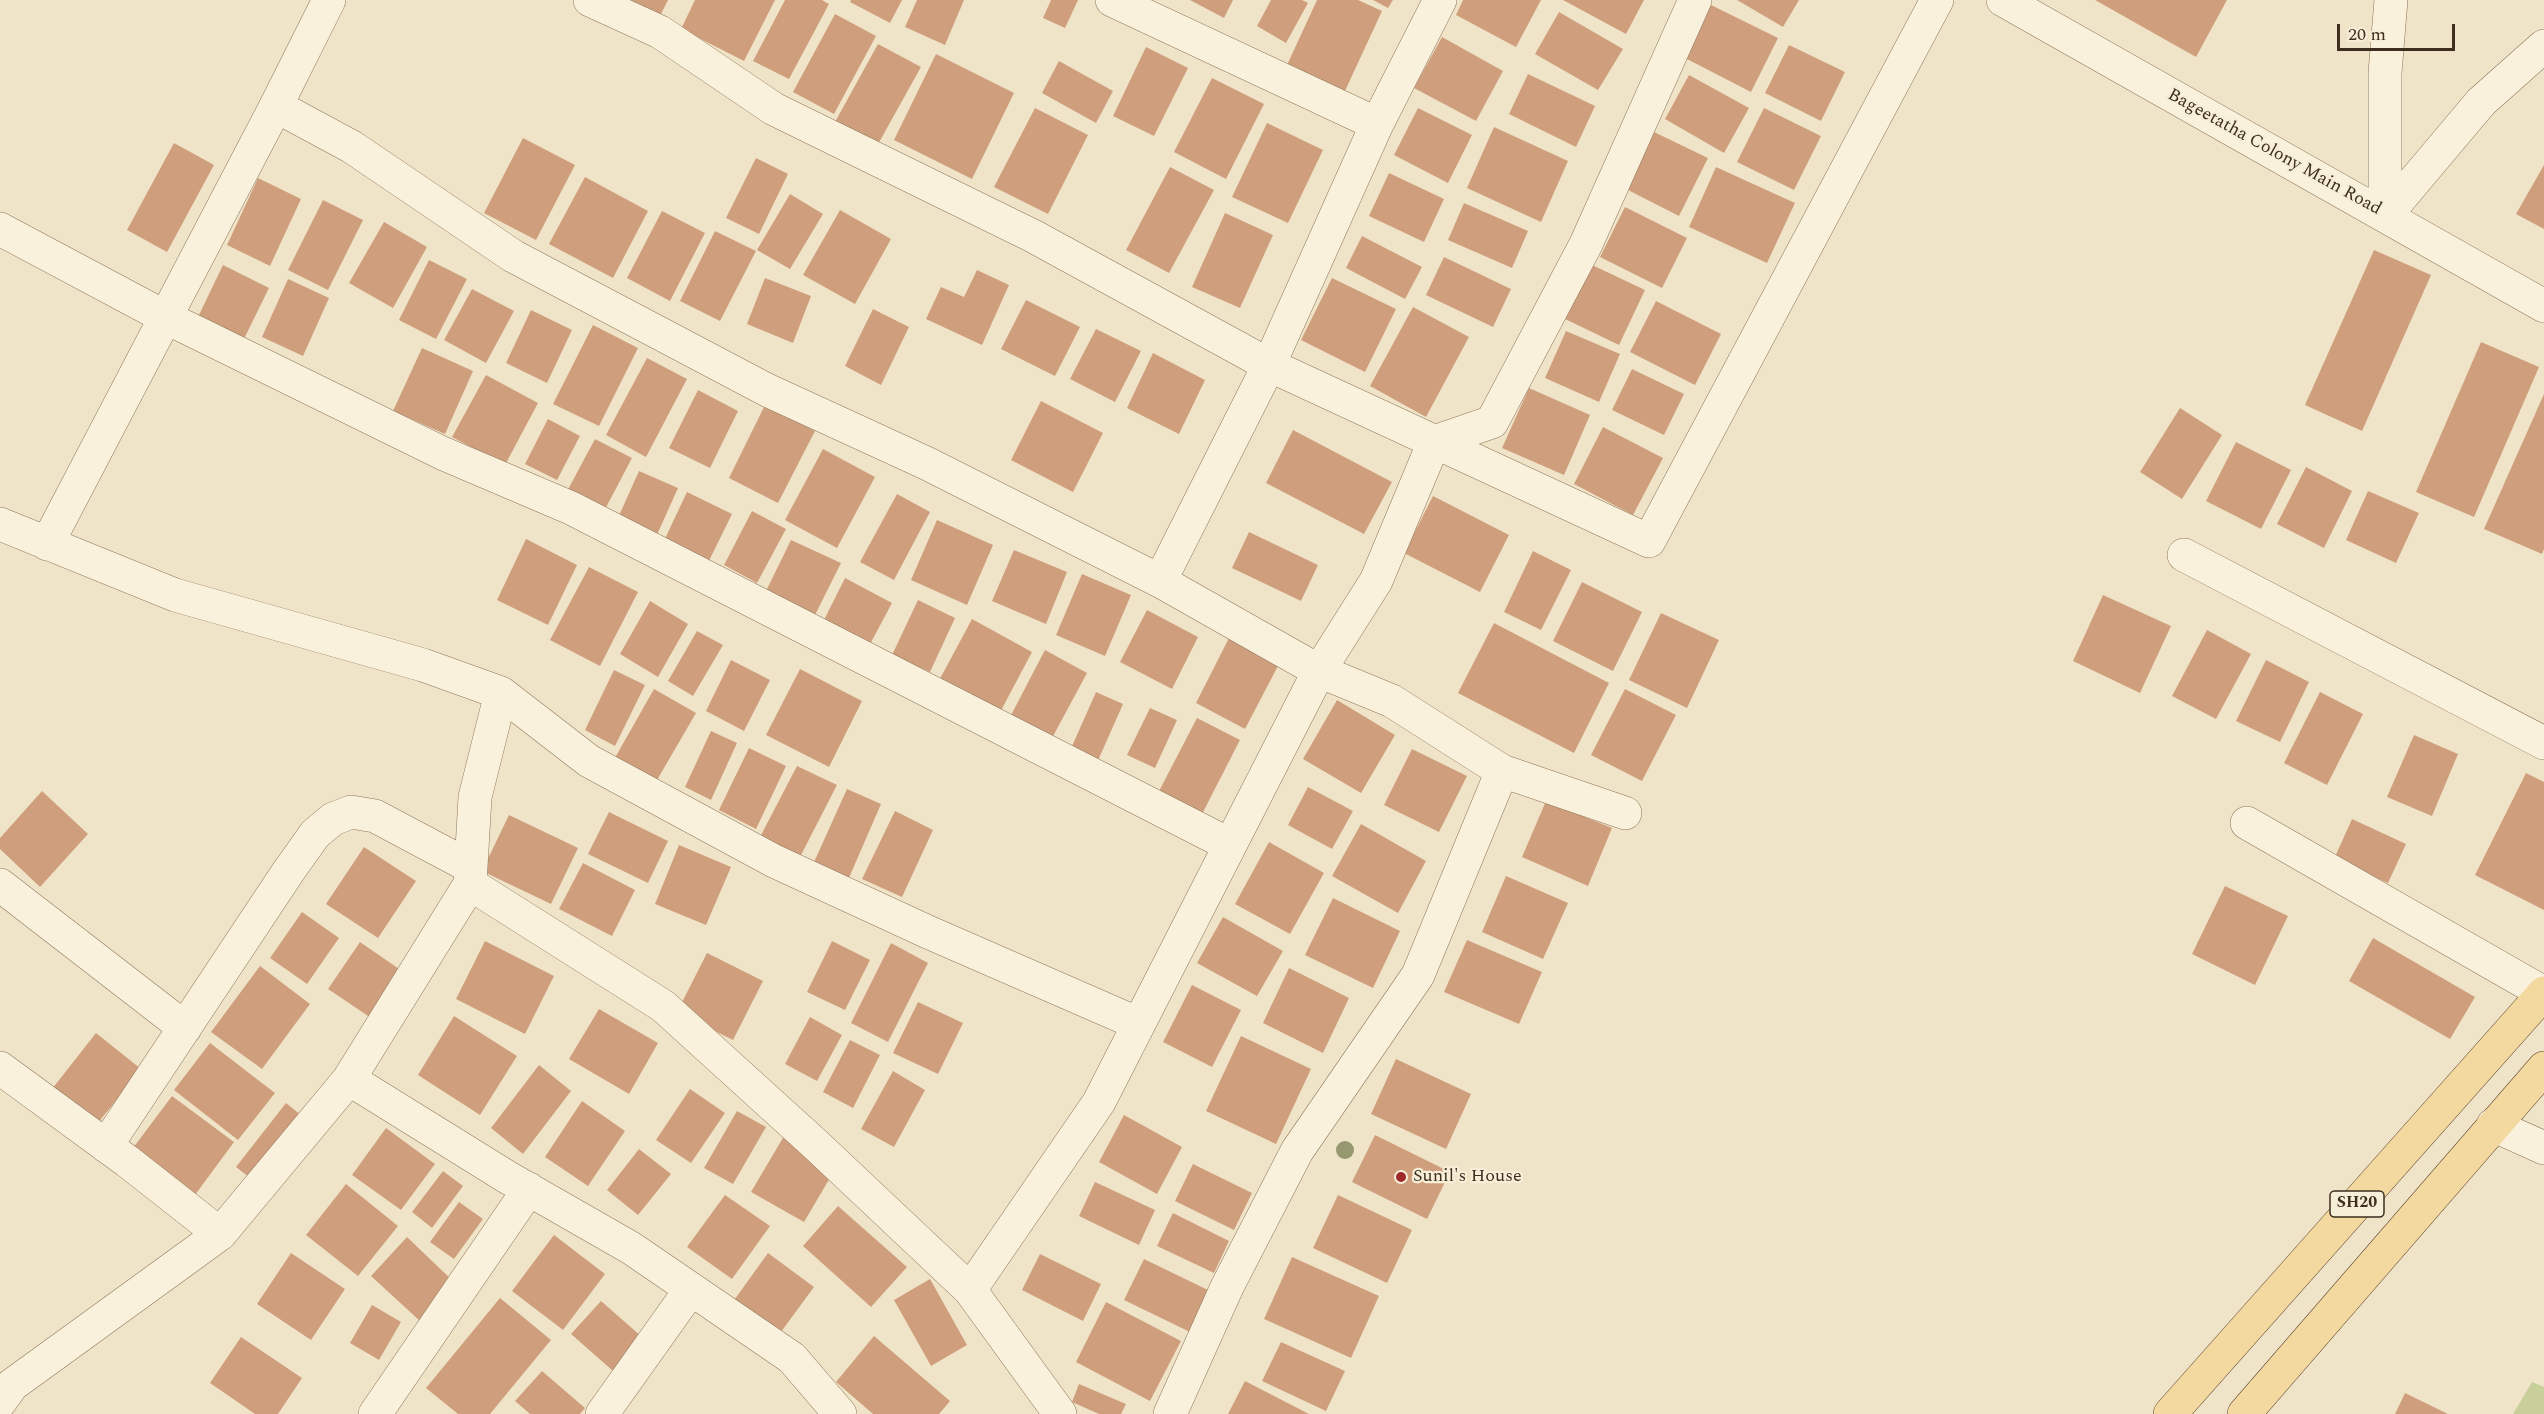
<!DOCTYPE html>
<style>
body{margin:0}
#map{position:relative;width:2544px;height:1414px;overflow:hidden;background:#f0e4c8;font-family:Spectral,serif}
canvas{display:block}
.scale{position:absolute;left:2337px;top:24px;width:118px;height:27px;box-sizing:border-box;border:3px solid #3d2e20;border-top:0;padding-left:8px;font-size:18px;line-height:21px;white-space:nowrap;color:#3d2e20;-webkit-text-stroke:4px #f7eed8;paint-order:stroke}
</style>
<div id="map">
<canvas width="2544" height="1414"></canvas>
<div class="scale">20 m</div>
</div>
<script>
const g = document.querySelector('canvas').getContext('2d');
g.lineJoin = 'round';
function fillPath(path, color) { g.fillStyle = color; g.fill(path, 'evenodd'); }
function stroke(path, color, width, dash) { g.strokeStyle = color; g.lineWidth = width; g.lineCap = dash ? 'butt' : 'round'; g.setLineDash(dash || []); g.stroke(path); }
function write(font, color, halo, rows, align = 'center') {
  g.font = font + ' Spectral,serif'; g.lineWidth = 4.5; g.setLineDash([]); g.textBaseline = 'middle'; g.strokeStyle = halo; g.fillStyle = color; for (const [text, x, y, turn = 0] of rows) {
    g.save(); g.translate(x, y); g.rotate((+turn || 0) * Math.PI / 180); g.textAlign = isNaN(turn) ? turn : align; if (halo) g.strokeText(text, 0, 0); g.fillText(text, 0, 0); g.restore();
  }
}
const green = new Path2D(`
 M2532,1382L2544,1387V1414H2513Z`);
const building = new Path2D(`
 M603,0H668L652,32Z
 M695,0H775L744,61L681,29Z
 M785,0H822L829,4L789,79L753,61Z
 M851,0H902L890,23L850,2Z
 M917,0H964L945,45L905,27Z
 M1051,0H1078L1065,28L1043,18Z
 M1190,0H1233L1224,18Z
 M1271,0H1302L1308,3L1286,43L1257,26Z
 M1317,0H1358L1382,11L1345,91L1287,65Z
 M1373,0H1393L1388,8Z
 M1463,0H1541L1516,47L1456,15Z
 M1563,0H1644L1626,34Z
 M1737,0H1799L1783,27Z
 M2095,0H2227L2196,57Z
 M1711,5L1778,38L1751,92L1685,58Z
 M1559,12L1623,49L1598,90L1535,54Z
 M835,14L876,36L834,114L793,92Z
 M1442,37L1503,71L1476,121L1414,88Z
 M878,44L921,67L877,146L835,122Z
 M1789,45L1845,72L1821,121L1765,93Z
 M1146,47L1188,68L1154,136L1113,116Z
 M936,54L1014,93L972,179L894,140Z
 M1059,61L1113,91L1096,123L1042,93Z
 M1528,74L1595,106L1576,147L1509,114Z
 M1689,75L1749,108L1724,153L1665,119Z
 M1212,78L1264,104L1226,179L1174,152Z
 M1035,108L1088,135L1048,214L994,187Z
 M1418,108L1472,135L1448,183L1394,155Z
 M1764,108L1821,136L1794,190L1737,162Z
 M1267,123L1323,150L1288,223L1232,197Z
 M1494,127L1568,161L1541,222L1467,188Z
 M1654,132L1708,158L1679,216L1626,189Z
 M523,138L575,165L536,240L484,213Z
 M174,143L214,165L167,252L127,230Z
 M756,158L788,174L759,234L726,218Z
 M2544,165V229L2516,214Z
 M1170,167L1214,190L1169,273L1126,250Z
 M1716,167L1795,203L1767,263L1689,227Z
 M1389,173L1444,199L1424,242L1369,216Z
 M585,177L648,211L613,278L549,244Z
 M258,178L301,199L270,266L227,245Z
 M790,194L823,214L790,269L757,250Z
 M323,200L363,220L328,290L288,270Z
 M1464,203L1528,231L1512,268L1448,240Z
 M1625,207L1687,238L1662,288L1600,257Z
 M840,210L891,239L855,304L803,275Z
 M662,211L705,233L670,301L627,278Z
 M1225,213L1273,235L1240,308L1192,287Z
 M384,222L427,247L393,308L349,283Z
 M715,231L756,251L720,321L680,301Z
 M1362,236L1422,267L1405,299L1346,268Z
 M2374,250L2431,275L2362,431L2305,405Z
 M1444,257L1511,289L1493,327L1426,295Z
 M429,260L467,279L436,339L399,320Z
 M1590,264L1645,290L1619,345L1565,319Z
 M223,265L269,288L243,341L197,319Z
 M977,270L1009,285L982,345L926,319L941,287L964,297Z
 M765,278L811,296L793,343L747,324Z
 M1332,278L1396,309L1365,372L1301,340Z
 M288,279L329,298L303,356L262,337Z
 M472,289L514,311L486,363L444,340Z
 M1026,300L1080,327L1055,376L1001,349Z
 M1656,301L1721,334L1695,385L1630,352Z
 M1413,307L1469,337L1426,417L1370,386Z
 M873,309L909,327L881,385L845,366Z
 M531,310L572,330L547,383L506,363Z
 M593,325L638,348L599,426L553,404Z
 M1096,329L1141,351L1115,402L1070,379Z
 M1566,331L1620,354L1599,402L1545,378Z
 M2481,342L2539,367L2474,517L2416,492Z
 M422,348L473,371L445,434L393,411Z
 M1153,353L1205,380L1179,434L1127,408Z
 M647,358L687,379L646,457L606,435Z
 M1632,369L1684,394L1664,435L1612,410Z
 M486,375L538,403L505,465L452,437Z
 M1529,388L1590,415L1564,475L1502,448Z
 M698,390L738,411L710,468L669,448Z
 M2544,394V549L2542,554L2484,529Z
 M1041,401L1103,433L1073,492L1011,460Z
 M765,405L815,431L778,503L729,478Z
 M2180,408L2222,435L2182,499L2140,472Z
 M548,419L580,436L557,480L525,464Z
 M1603,427L1663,458L1633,515L1574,484Z
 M1293,430L1392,482L1364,534L1266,483Z
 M595,439L632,458L602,515L565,495Z
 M2236,442L2291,470L2261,529L2206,501Z
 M823,449L875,477L837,548L785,520Z
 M2306,467L2352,491L2324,548L2277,524Z
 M639,471L678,488L656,537L617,520Z
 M2368,491L2419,513L2396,563L2346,540Z
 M687,492L732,514L706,567L662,545Z
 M897,494L930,512L894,580L860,562Z
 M1433,496L1509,535L1480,592L1404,553Z
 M752,511L786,529L757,583L724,565Z
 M937,520L993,545L967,605L911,580Z
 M1249,532L1318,565L1301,601L1232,568Z
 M526,539L577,565L548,625L497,600Z
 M791,540L841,563L815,615L766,591Z
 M1014,550L1067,572L1046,624L992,601Z
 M1533,551L1571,570L1541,630L1504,612Z
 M589,567L638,592L600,666L550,640Z
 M1082,574L1131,595L1105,656L1056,635Z
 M845,578L892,603L868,648L822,624Z
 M1582,582L1642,612L1613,671L1553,641Z
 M2103,595L2171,626L2140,693L2073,661Z
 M918,600L955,618L930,672L892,655Z
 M650,601L688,624L658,677L620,654Z
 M1147,610L1198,637L1172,689L1120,662Z
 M1661,613L1719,640L1687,708L1629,680Z
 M972,619L1032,652L996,720L935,688Z
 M1494,623L1609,683L1574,753L1458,693Z
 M2207,630L2251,654L2216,719L2172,696Z
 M697,631L723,645L693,696L668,681Z
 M1229,638L1279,664L1245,729L1196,703Z
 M1045,650L1087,673L1051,740L1010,717Z
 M731,660L770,680L744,731L706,711Z
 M2266,660L2309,682L2280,742L2236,721Z
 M800,669L862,701L829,767L766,735Z
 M614,670L645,685L615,746L585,730Z
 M654,689L696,713L653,787L612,763Z
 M1625,689L1676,715L1642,781L1591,755Z
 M1096,692L1123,704L1096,765L1069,753Z
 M2320,692L2363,714L2327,785L2284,763Z
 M1337,700L1395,735L1361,793L1303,759Z
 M1150,708L1177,720L1155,768L1127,755Z
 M1197,718L1240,740L1200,818L1157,795Z
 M711,731L737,743L711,800L685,787Z
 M2414,735L2458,754L2432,816L2387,797Z
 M749,748L786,766L756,829L719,810Z
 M1412,749L1467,776L1439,832L1384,805Z
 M797,766L837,785L800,857L760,837Z
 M2526,773L2544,782V910L2475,875Z
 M1308,787L1353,811L1332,849L1288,825Z
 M847,789L881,804L845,887L810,871Z
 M42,791L88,834L40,887L0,849V838Z
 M1546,801L1612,828L1588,886L1522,857Z
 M895,811L933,830L902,897L862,879Z
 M609,812L668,841L648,883L588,854Z
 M509,815L578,848L551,904L482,871Z
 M2352,819L2406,844L2388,883L2334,859Z
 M1361,824L1426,861L1398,913L1332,876Z
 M1269,842L1324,873L1290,934L1235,904Z
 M679,845L731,867L706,925L655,904Z
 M364,847L416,881L378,938L326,904Z
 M583,863L635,890L612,936L559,909Z
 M1506,876L1568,903L1543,959L1482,932Z
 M2225,886L2288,916L2255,985L2192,954Z
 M1333,898L1400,931L1373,988L1305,955Z
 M302,912L339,938L307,984L270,958Z
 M1223,917L1283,951L1257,996L1197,963Z
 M2373,938L2475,997L2450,1039L2349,981Z
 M1467,940L1542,972L1519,1024L1444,992Z
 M485,941L554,976L525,1034L456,999Z
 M832,941L870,960L845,1010L807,992Z
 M360,942L418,982L386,1028L328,989Z
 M891,943L928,963L888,1042L851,1023Z
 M707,953L763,981L733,1040L677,1012Z
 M260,966L310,1004L262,1069L211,1032Z
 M1289,968L1349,998L1323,1053L1263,1023Z
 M1192,985L1241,1010L1212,1067L1163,1042Z
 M918,1002L963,1023L938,1074L893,1053Z
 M599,1009L658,1043L629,1094L569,1059Z
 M454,1016L517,1056L480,1115L418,1075Z
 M810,1017L842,1035L817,1081L785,1064Z
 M96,1033L141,1069L86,1138L41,1103Z
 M1241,1036L1311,1069L1276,1144L1206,1111Z
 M850,1040L880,1055L853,1108L823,1092Z
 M210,1043L275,1093L238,1140L174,1090Z
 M1396,1059L1471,1094L1446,1149L1371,1114Z
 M539,1065L571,1091L523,1154L491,1128Z
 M893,1071L925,1090L894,1147L861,1129Z
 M690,1089L725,1113L691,1163L656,1140Z
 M172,1096L234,1142L192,1199L130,1152Z
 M582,1101L625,1131L588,1186L545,1157Z
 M286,1103L322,1132L273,1196L236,1167Z
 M737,1111L766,1127L733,1184L704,1168Z
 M1124,1115L1182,1147L1157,1194L1099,1162Z
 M386,1128L435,1164L401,1210L352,1175Z
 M1375,1135L1450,1172L1427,1219L1352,1182Z
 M784,1136L837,1166L804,1222L751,1192Z
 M639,1149L671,1174L638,1215L607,1190Z
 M1193,1164L1252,1193L1234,1230L1175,1201Z
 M443,1171L463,1186L432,1228L412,1212Z
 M1095,1182L1155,1210L1139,1245L1079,1216Z
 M346,1184L398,1226L358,1276L306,1235Z
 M725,1195L770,1226L732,1279L687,1247Z
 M1338,1195L1412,1230L1387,1283L1313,1248Z
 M459,1202L483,1219L454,1259L430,1242Z
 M838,1206L907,1267L871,1307L803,1246Z
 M1173,1213L1229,1241L1214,1273L1157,1246Z
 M554,1235L605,1274L563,1330L512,1291Z
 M407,1237L455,1283L420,1321L371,1276Z
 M291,1253L345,1289L311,1340L257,1304Z
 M768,1253L814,1287L778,1336L732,1303Z
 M1040,1254L1101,1284L1083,1321L1022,1290Z
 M1292,1257L1379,1296L1351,1358L1264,1319Z
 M1144,1259L1210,1291L1190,1332L1124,1300Z
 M930,1279L967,1345L931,1366L894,1300Z
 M500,1298L551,1340L490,1414H458L426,1388Z
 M601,1301L650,1344L621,1378L571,1334Z
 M1106,1302L1181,1341L1150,1401L1076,1362Z
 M372,1305L401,1322L379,1360L350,1343Z
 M874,1336L950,1401L939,1414H873L836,1382Z
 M241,1337L302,1378L278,1414H255L210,1383Z
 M1281,1342L1345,1371L1326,1411L1262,1381Z
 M542,1371L585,1408L580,1414H530L515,1401Z
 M1245,1381L1309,1414H1228Z
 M1079,1384L1126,1404L1121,1414H1099L1072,1402Z
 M2405,1393L2448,1414H2395Z`);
const minor = new Path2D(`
 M590,0L660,32L774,109L1033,236L1269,365L1160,581
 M1112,0L1377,124L1269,365L1649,541L1937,0
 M2003,0L2544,306
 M276,106L352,147L513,256L767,390L926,463L1160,581L1319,671L1099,1102L970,1290
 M1377,124L1440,0
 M2385,216L2481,102L2544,46
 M2385,216V73L2391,0
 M0,229L165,317L442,453L571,508L1230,845
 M0,524L175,595L423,665L501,693
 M47,544L276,106L329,0
 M2184,555L2544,743
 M1502,771L1392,701L1319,671L1376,581L1434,442L1492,422L1586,244L1695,0
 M2247,823L2544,993
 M470,884L349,1079L507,1177L631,1248L792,1358L840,1414
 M0,885L185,1028
 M0,1068L127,1161L220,1234
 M2493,1125L2544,1148
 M106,1146L288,872L315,834L333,819L351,812L375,816L471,867
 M0,1402L12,1385L220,1234L349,1079
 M375,1414L529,1189
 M602,1414L691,1289
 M1060,1414L970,1290L814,1143L663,1006L470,884L475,797L501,693L589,761L774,861L928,932L1139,1024
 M1170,1414L1227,1287L1297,1151L1418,975L1502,771L1625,813`);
const major = new Path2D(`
 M2170,1414L2544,993
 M2244,1414L2544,1068`);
const trees = [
 [1345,1150]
];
const markers = [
 [1401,1177,6,"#9e2a2b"]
];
const shields = [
 [2357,1204,54]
];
const shieldNames = [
 ["SH20",2357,1204]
];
const streetNames = [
 ["Bageetatha Colony Main Road",2274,153,29]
];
const poiNames = [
 ["Sunil's House",1413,1177]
];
fillPath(green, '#c9cf9b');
fillPath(building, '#cf9f7d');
stroke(minor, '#8d765c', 34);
stroke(major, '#5b4430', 34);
stroke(minor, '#faf1dc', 33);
stroke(major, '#f3d9a0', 33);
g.fillStyle = '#96986f';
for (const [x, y] of trees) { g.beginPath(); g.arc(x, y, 9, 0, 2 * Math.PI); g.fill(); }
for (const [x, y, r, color] of markers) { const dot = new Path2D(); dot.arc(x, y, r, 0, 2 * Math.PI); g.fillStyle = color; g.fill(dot); stroke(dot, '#f7eed8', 2); }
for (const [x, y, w] of shields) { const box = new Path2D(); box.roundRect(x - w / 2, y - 13, w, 26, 4.5); g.fillStyle = '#f7eed8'; g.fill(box); stroke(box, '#3d2e20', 1.5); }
write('bold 16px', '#3d2e20', null, shieldNames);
write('18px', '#3d2e20', '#f7eed8', streetNames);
write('18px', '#3d2e20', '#f7eed8', poiNames, 'left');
</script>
